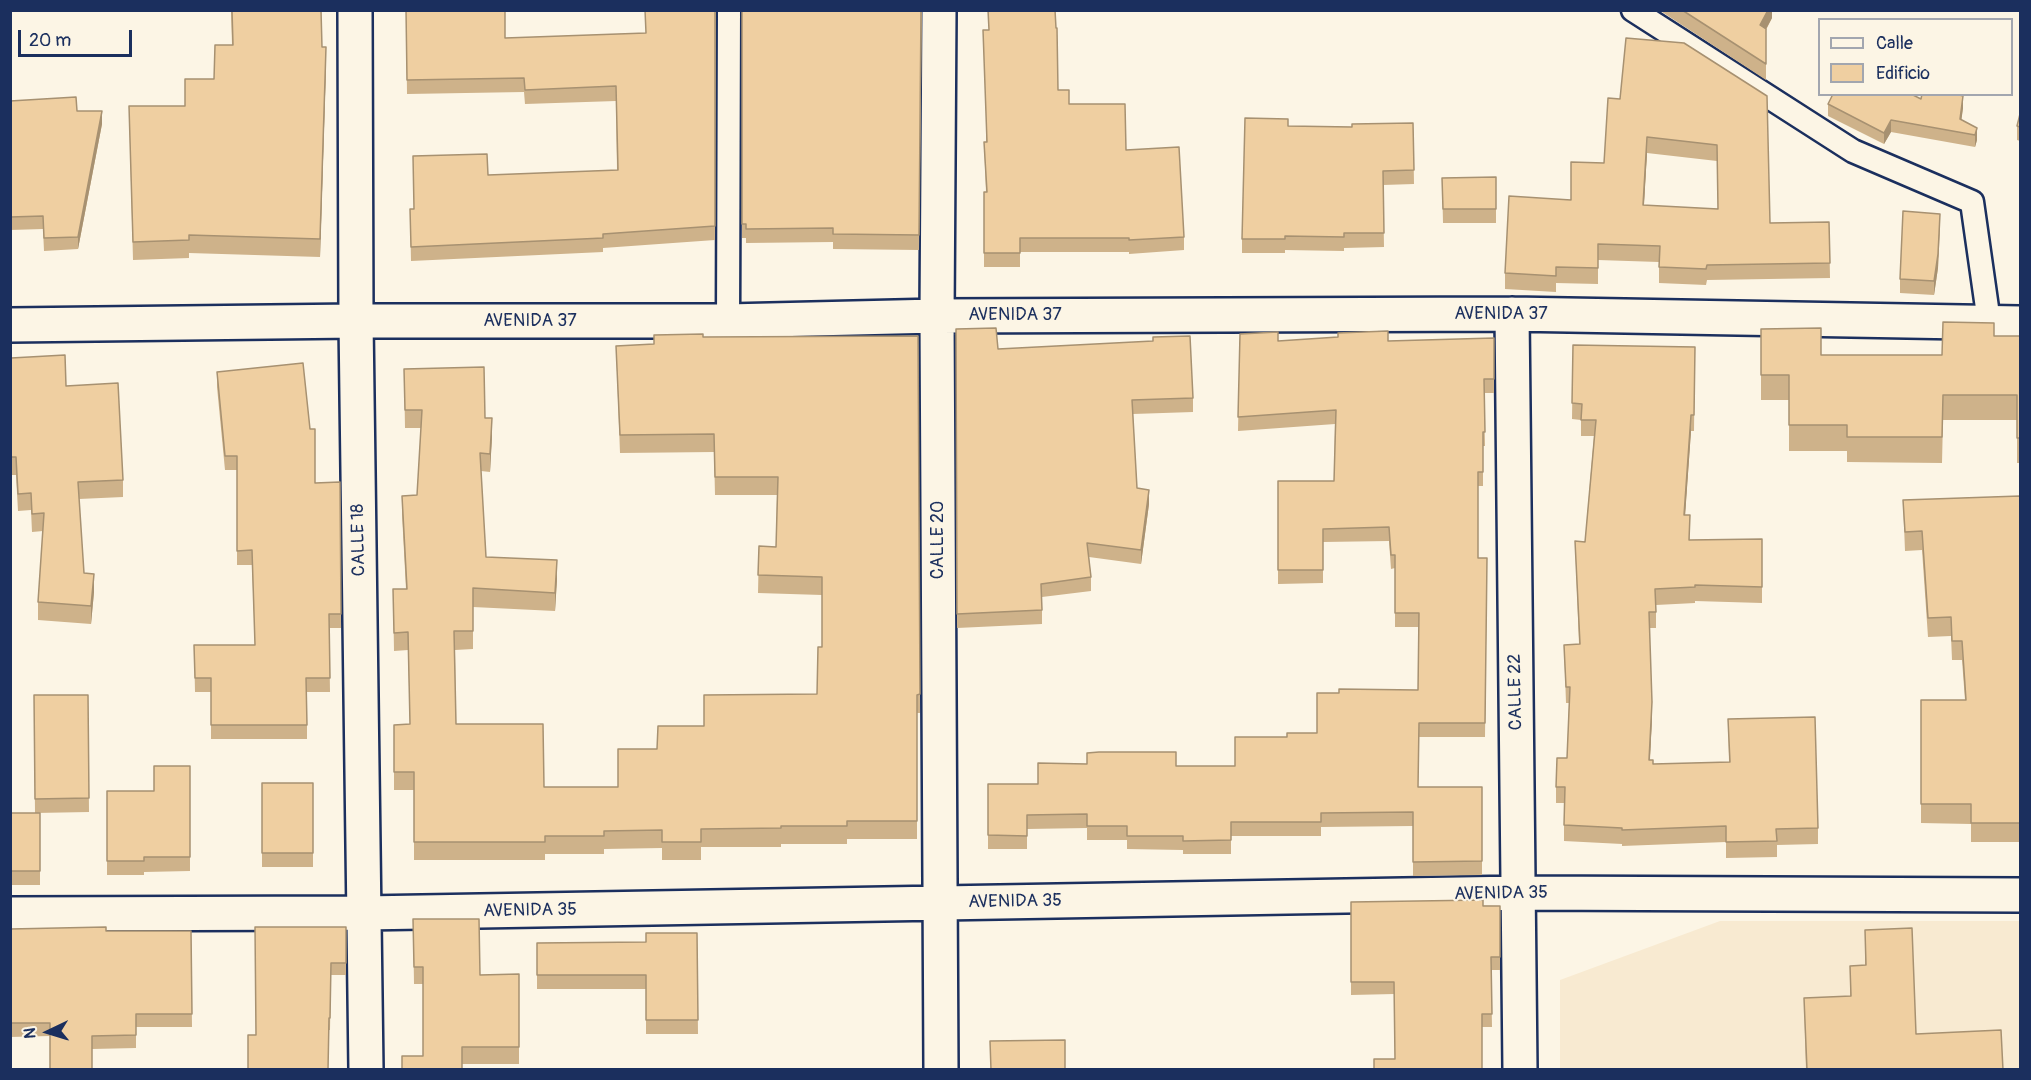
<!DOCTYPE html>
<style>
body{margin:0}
#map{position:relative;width:2031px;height:1080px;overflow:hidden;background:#fcf5e5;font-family:Pangolin,sans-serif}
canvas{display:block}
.frame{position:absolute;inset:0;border:12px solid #1b2f5e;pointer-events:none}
.legend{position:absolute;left:1818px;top:18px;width:195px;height:78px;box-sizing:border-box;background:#fcf5e5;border:2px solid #a2a6af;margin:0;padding:8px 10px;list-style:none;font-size:18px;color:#1b2f5e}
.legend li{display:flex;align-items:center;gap:12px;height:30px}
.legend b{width:30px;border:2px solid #a2a6af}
.north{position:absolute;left:18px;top:1002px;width:60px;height:60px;-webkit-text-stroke:4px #fcf5e5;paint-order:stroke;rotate:266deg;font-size:16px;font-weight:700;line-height:24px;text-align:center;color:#1b2f5e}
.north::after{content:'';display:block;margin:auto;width:21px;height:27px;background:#1b2f5e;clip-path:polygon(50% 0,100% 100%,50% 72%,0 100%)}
.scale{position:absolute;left:18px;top:30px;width:114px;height:27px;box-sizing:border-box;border:3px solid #1b2f5e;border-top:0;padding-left:8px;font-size:18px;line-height:21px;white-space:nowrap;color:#1b2f5e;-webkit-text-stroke:4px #fcf5e5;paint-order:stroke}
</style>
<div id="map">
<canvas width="2031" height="1080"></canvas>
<div class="frame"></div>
<ul class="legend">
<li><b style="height:8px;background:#fcf5e5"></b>Calle</li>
<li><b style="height:16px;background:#efcfa1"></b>Edificio</li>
</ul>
<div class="north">N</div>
<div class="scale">20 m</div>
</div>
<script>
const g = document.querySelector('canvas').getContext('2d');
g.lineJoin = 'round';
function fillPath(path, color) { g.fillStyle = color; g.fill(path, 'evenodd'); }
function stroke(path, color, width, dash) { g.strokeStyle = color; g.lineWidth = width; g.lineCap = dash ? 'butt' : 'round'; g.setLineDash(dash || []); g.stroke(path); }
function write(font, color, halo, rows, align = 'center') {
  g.font = font + ' Pangolin,sans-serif'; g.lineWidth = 4.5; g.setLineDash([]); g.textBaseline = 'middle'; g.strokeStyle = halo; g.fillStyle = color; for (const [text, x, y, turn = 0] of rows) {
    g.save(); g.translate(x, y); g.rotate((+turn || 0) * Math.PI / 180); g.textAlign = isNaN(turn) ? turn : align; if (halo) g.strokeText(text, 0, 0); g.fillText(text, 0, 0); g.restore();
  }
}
const built = new Path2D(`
 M1720,921H2020V1069L1560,1070V980Z`);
const service = new Path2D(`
 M1633,10L1853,151L1972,202L1989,322
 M728,321L729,10`);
const minor = new Path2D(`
 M355,10L356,321L366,1070
 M939,10L937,316L941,1070
 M1512,314L1520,1070
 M10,325L356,321H728L937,316L1512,314L2020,323
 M10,914L364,913L1519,893L2020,895`);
const wall = new Path2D(`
 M231,10H321L322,47L326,65L320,257L189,253V258L133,260L129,106H185L214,79L232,45Z
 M406,10L505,38L645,33L716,10L715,240L603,248V252L411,261L410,209H413L488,175L617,170L616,101L525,104L524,92L407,94Z
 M742,10H922L919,250L833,249V242L746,243V238H742Z
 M988,10H1055L1058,90L1069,104L1126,150L1184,237V250L1129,254V252H1020V267H984V192H986L984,142H986L989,30Z
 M1659,10H1772V18L1766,30V80Z
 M1684,43L1770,223L1829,222L1830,278L1707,280L1706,285L1659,283V262L1598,260V284L1556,283V292L1505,289V273L1604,163L1620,99ZM1647,153L1717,161L1718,209L1644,205Z
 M1921,99L1963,108L1961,120L1977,128V140L1975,147L1891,132L1884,144L1828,116V104Z
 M10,101L77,111L102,124L78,249L44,251L43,229L10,230Z
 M2020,114V141L2017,140V126Z
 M1413,123L1414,184L1383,185L1384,247L1344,248V251L1285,250V253H1242V239L1288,126L1352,127Z
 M1496,177V223H1443L1442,178Z
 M1940,228L1938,268L1934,295L1900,293V279Z
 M956,329L998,349L1193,398V412L1133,414L1137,488L1149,504L1141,564L1089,557L1091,577V591L1042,597V624L957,628Z
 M1761,329L1821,355H1942L1994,336H2020V463H2017V420H1943L1942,463L1847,462V451H1789V400H1761Z
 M1240,334L1278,341H1388L1494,338V393H1484L1485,446H1483V486H1478V558H1487L1485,737H1419L1418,787H1482V875L1413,876V826L1321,827V836H1231V854H1183V850L1127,849V840H1087V828L1027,829V849H988V784H1038L1176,766H1235L1287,737L1317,733L1339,693L1418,690L1419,627H1395V568L1391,569L1389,541L1323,542V583L1278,584V481H1334L1335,424L1238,431Z
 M918,336L920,713H917V839H847V844H781V847H701V860H662V848L604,849V854H545V860H414V790H394V725L410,724L408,650L394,651L393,589H406L402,514V496L417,495L421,428H405L404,369L485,418L492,436L490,472L481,471L486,557L557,579L555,611L473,607V649L455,650L456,724L544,787H618L657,749L704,726L817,694L822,647V595L758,593L759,546L776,547L777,495H715L714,452L620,453L616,346L654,344L703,337Z
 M1573,345L1695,347L1694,431H1691L1685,515L1690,540L1762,539V603L1695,601V603L1656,605V628H1649L1652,718L1650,760L1653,764L1729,762L1728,719L1818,828V844L1777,845V857L1726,858V842L1622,846V844L1564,841V803H1556V787L1567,758L1569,703H1566L1564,645L1579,644L1575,541L1585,542L1594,436H1581V420L1572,419Z
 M11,358L66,386L123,480V497L79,499L84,573L94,592L91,624L38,620V602L43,531L32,532L31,510L18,511L16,475H10Z
 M217,372L315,483L341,614V628H329L330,692H307V739H211V692H195L194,645H255L252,565H237V470H225L217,387Z
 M2020,496V842H1971V824L1921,823V700H1965L1962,660H1952L1951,636L1928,637L1922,550L1905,551L1903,500Z
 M34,695H88L89,812L35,813Z
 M190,766V871L144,872V875H107V791H154Z
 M262,783H313V867H262Z
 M10,813H40V885H10Z
 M1351,902L1500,906V970H1491L1492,1027H1482L1395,1059L1394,994L1351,995Z
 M413,919L480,975L519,974V1064H462L423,1056V984H414Z
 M346,927V975H331L330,1030L256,1035Z
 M10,929L106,931H191L192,1027H136V1048L92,1049L50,1036L10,1037Z
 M1865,930L1916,1034L2003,1070H1806L1804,998L1850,996V966L1865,965Z
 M697,933L698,1034H646V989H537V943L646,942Z`);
const shadedWall = new Path2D(`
 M1768,10H1772V18L1760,40V25Z
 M326,47V65L320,257V239Z
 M1963,96V108L1960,131V119Z
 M102,111V124L78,249V237Z
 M1891,120V132L1884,144V133Z
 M1977,128V140L1975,147V135Z
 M1647,137V153L1643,220V205Z
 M1940,214L1938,268L1934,295V281Z
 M1691,415V431L1684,531V515Z
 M492,418V436L490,472V454Z
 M1149,490V504L1141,564V550Z
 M557,560V579L555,611V593Z
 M94,574V592L91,624V606Z
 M1652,702V718L1649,776V760Z`);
const building = new Path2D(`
 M232,10H321L322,47H326L320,239L189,235V240L133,242L129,106H185V79H214L215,45H233Z
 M406,10H505V38L646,33L645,10H715V226L603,234V238L411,247L410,209H414L413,156L487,154L488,175L618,170L616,86L525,90L524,78L407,80Z
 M742,10H921L919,235L833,234V228L746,229V224H742Z
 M988,10H1055L1056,28H1057L1058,90H1069V104H1125L1126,150L1179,147L1184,237L1129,240V238H1020V253H984V192H987L984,142H987L983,30H989Z
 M1682,10H1768L1760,25L1766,29V64Z
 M1626,38L1684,43L1767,96L1770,223L1829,222L1830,263L1707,265L1706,269L1659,267L1660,246L1598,244V268L1556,267V276L1505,273L1509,196L1571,200V162L1604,163L1608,98L1620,99ZM1647,137L1717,145L1718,209L1643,205Z
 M1833,94H1911L1921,99L1922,94H1956L1963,96L1960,119L1977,128L1975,135L1891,120L1884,133L1828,104Z
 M76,97L77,111H102L78,237L44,238L43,216L10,217V101Z
 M2020,114V127L2017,126Z
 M1245,118L1288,119V126L1352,127V124L1413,123L1414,170L1383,171L1384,233H1344V237L1285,236V239H1242Z
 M1496,177V209H1443L1442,178Z
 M1903,211L1940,214L1938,254L1934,281L1900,279Z
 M1943,322L1994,323V336H2020V438H2017V395H1943L1942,437H1847V425H1789V375H1761V329L1821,328V355H1942Z
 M996,328L998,349L1153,341V337L1190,336L1193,398L1132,400L1137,488L1149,490L1141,550L1087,543L1091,577L1041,584L1042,610L957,614L956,329Z
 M1388,331V341L1494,338V379H1484L1485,432H1483V472H1478V558H1487L1485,723H1419L1418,787H1482V861L1413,862V812L1321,813V822H1231V840L1183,841V836H1127V826H1087V814L1027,815V836L988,835V784H1038V763L1087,764V753L1099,752H1176V766H1235V737H1287V733H1317V693H1339V689L1418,690L1419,613H1395V555H1391L1389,527L1323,529V570H1278V481H1334L1336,410L1238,417L1240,334L1278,332V341L1338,337V333Z
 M703,334V337L918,336L920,694L917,695V821H847V826H781V828L701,829V842H662V830L604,831V836H545V842H414V772H394V725L410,724L408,632L394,633L393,589H407L402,496L417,495L422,410H405L404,369L484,367L485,418H492L490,454L480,453L486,557L557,560L555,593L473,588V631H454L456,724H543L544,787H618V749H657L658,726H704V695L817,694L818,647H822V577L758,575L759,546L776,547L778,477H715L714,434L620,435L616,346L654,344V335Z
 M1573,345L1695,347L1694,415H1691L1684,515H1690L1689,540L1762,539V587L1695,585V587L1655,589L1656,612H1649L1652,702L1649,760H1653V764L1730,762L1728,719L1815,717L1818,828L1776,829L1777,841L1726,842V826L1622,830V828L1564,825L1565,787H1556L1557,758H1567L1570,687H1566L1564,645L1580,644L1575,541L1585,542L1596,420H1581L1582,404L1572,403Z
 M65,355L66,386L118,383L123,480L78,482L84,573L94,574L91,606L38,602L44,513L32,514L31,493L18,494L16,457H10L11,358Z
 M303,363L310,429H315V483L340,482L341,614H329L330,678H306L307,725H211V678H195L194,645H255L252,550L237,551V456H225L217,372Z
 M2020,496V823H1971V804H1921V700H1966L1962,641H1952L1951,617L1928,618L1922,531L1905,532L1903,500Z
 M34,695H88L89,798L35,799Z
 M154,766H190V857H144V861H107V791H154Z
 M262,783H313V853H262Z
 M10,813H40V871H10Z
 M1483,900V906H1500V957H1491L1492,1014H1482V1070H1374V1059H1395L1394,982H1351V902Z
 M413,919H479L480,975L519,974V1047H462V1070H402V1056H423V967H414Z
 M106,927V931H191L192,1014H136V1035L92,1036V1070H50V1023H10V929Z
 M255,927H346V963H331L330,1018H329L328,1070H248V1035H256Z
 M1912,928L1916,1034L2001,1030L2003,1070H1807L1804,998L1851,996L1850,966L1866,965L1865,930Z
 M646,933H697L698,1020H646V975H537V943L646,942Z
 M1065,1040V1070H991L990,1041Z`);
const streetNames = [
 ["AVENIDA 37",1501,314],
 ["AVENIDA 37",1015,315],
 ["AVENIDA 37",530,321],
 ["CALLE 18",359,540,-91],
 ["CALLE 20",938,540,-90],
 ["CALLE 22",1516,692,-91],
 ["AVENIDA 35",1501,894,-1],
 ["AVENIDA 35",1015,902,-1],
 ["AVENIDA 35",530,911,-1]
];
fillPath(built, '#f8ead1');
stroke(service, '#1b2f5e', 27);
stroke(minor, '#1b2f5e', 38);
stroke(service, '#fcf5e5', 22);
stroke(minor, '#fcf5e5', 33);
fillPath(wall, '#ceb28a');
fillPath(shadedWall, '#a79171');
fillPath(building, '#efcfa1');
stroke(building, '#a79171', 1.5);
write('18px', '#1b2f5e', '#fcf5e5', streetNames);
</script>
